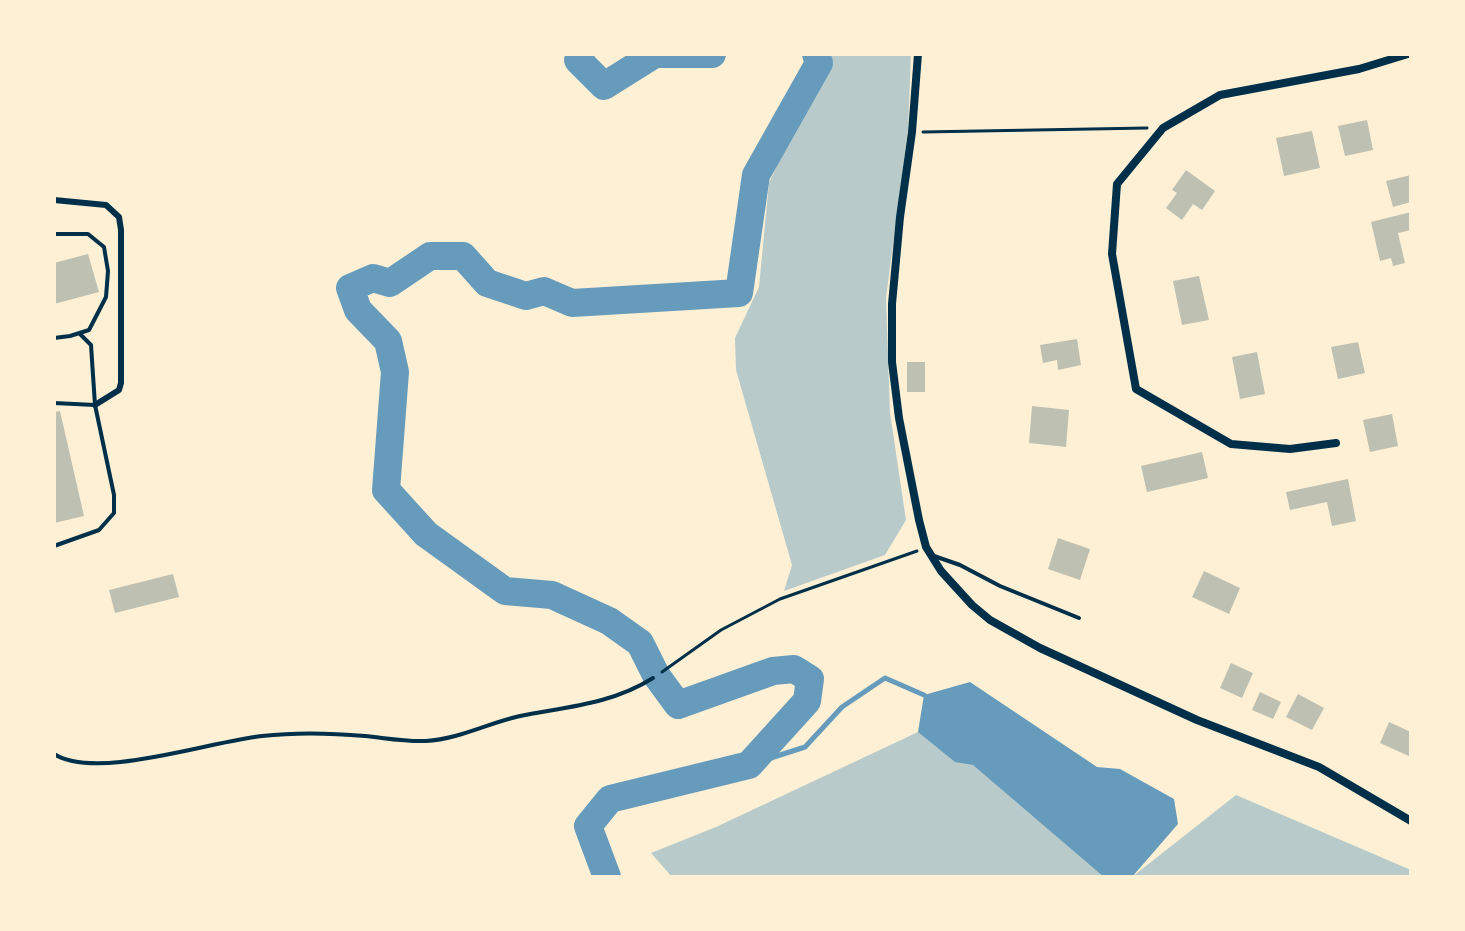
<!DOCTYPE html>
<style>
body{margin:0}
#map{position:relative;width:1465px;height:931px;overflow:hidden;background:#fdf0d5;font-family:Inter,sans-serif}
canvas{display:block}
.frame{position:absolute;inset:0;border:56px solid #fdf0d5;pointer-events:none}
</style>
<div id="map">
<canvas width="1465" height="931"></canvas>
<div class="frame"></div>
</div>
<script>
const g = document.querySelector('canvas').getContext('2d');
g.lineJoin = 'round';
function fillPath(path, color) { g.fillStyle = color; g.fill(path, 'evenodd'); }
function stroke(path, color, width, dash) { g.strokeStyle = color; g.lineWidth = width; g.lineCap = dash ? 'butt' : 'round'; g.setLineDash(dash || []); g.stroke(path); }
const green = new Path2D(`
 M820,54H911L908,129L886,298L890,413L906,520L885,555L784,591L792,565L736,370L735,338L759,287L769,183L823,63Z
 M918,732L973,765L1129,877H672L651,853L716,827Z
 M1236,795L1411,870V877H1132Z`);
const water = new Path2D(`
 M970,682L1097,767L1120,769L1174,799L1178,824L1132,877H1104L973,765L955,762L918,732L924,695Z`);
const stream = new Path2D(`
 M749,765L805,747L842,707L885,678L924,695`);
const river = new Path2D(`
 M581,54L578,60L604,86L655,54H712
 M607,877L588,826L610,799L749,765L807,701L810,679L794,669L773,671L678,705L656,675L640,643L609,621L552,595L505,591L426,534L386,490L395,372L388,341L358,310L350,288L373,278L390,283L430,256H463L487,283L526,296L544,291L572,303L739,293L756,175L819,63L816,54`);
const building = new Path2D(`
 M1367,120L1373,150L1345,156L1338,126Z
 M1312,131L1320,168L1284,176L1276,138Z
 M1186,170L1215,191L1202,210L1193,204L1182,220L1166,208L1177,193L1172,190Z
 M1411,175V202L1393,207L1386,181Z
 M1411,212V230L1398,233L1405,263L1393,266L1391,258L1380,261L1371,222Z
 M88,254L99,292L54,304V263Z
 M1199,276L1209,320L1182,325L1173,281Z
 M1077,339L1081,365L1058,370L1057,360L1043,363L1040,345Z
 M1358,342L1365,373L1338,379L1331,347Z
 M1257,352L1265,394L1240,399L1232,357Z
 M907,362H925V392H907Z
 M1032,406L1069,410L1066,447L1029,443Z
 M60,411L84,516L54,523V412Z
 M1392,414L1398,446L1370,452L1363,420Z
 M1202,452L1208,478L1147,492L1141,466Z
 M1348,479L1356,521L1332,526L1327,502L1290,510L1286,492Z
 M1058,538L1090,549L1080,580L1048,569Z
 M1204,571L1240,588L1229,614L1192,597Z
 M173,574L179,597L115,613L109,590Z
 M1231,663L1253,673L1242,698L1220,688Z
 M1260,692L1281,702L1273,719L1252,710Z
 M1298,694L1324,708L1312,730L1286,717Z
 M1389,722L1411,732V757L1380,743Z`);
const path = new Path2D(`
 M923,132L1147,128
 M662,672L721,630L780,599L917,551`);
const service = new Path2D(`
 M54,234H88L104,247L108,271L106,297L89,330L70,336L54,338
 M54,403L95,405
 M54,546L99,530L114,513V495L95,405L91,345L79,333
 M934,556L960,565L1000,586L1079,618
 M54,754C97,781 211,741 262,736C297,732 331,733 365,736C385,738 406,742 426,741C459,739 488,723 520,716C566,707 612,704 653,678`);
const pedestrian = new Path2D(`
 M54,200L106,205L119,217L121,230V383L119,390L95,405`);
const minor = new Path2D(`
 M918,54L912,132L900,217L892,304V362L899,418L919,520L926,547L941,571L972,605L990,620L1040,648L1197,720L1319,767L1411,821
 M1336,443L1290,449L1231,444L1136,389L1112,254L1117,184L1163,128L1220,95L1359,69L1408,54`);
fillPath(green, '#b9caca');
fillPath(water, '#669bbc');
stroke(stream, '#669bbc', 5);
stroke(river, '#669bbc', 28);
fillPath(building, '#bec0b2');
stroke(path, '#003049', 3);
stroke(service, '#003049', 4);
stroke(pedestrian, '#003049', 6);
stroke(minor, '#003049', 8);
</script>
